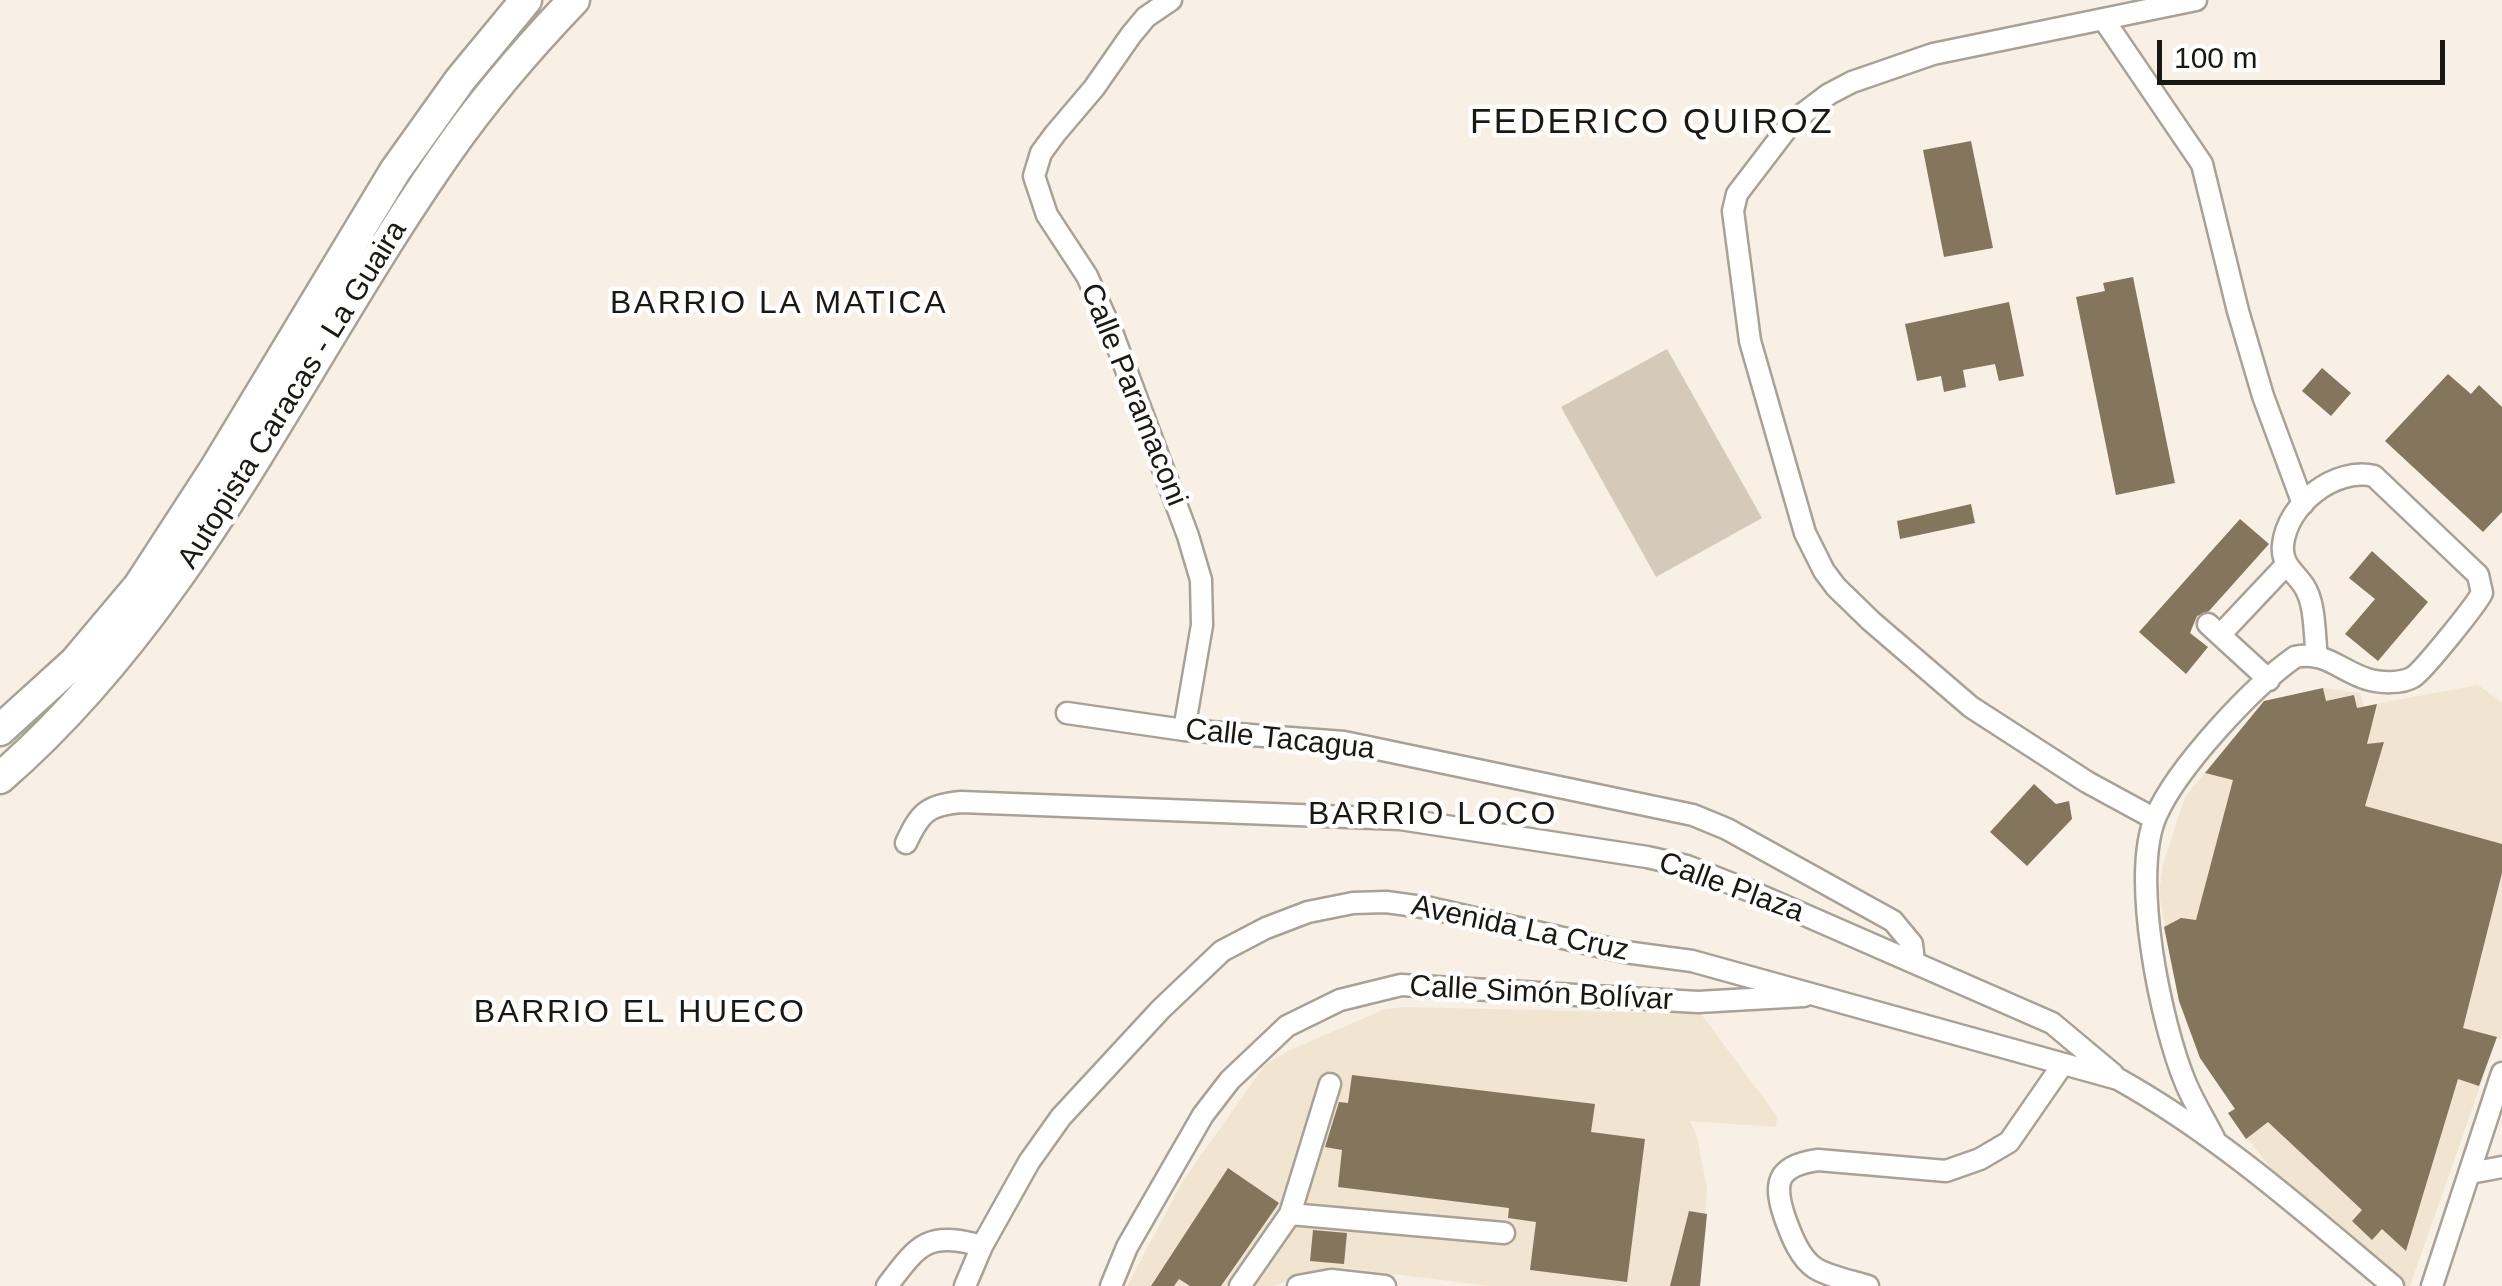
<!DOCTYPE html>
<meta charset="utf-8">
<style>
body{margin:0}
#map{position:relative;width:2502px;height:1286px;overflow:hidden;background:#f8f0e4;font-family:Helvetica,sans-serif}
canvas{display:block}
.scale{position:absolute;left:2157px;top:40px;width:288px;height:45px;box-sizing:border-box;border:5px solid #1a1813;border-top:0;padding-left:12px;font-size:30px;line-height:35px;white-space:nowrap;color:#1a1813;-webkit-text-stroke:8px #fefefe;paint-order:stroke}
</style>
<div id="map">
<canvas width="2502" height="1286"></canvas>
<div class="scale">100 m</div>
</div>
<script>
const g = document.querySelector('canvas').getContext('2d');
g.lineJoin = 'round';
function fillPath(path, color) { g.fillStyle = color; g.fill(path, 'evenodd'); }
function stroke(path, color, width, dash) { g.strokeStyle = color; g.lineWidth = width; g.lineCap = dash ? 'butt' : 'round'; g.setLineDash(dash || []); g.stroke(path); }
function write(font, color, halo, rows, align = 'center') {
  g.font = font + ' Helvetica,sans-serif'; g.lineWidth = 9; g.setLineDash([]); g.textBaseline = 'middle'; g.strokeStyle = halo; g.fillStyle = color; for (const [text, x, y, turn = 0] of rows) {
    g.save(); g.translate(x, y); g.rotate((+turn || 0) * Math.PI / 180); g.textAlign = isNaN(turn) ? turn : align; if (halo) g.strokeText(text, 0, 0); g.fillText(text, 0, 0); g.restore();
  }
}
const built = new Path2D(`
 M2478,685L2502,702V1039L2497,1038L2410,1286H2406L2282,1183L2228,1113L2234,1108L2200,1058L2179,1001L2159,894L2163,864L2185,797L2264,701L2323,688L2360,693L2364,706Z
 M1406,1007L1701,1014L1777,1116L1776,1127L1690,1121L1697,1137L1707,1188L1700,1286H1489L1344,1268L1306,1272L1275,1286H1127L1184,1179L1265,1065L1288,1051L1385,1009Z`);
const green = new Path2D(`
 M1667,349L1762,518L1656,577L1561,407Z`);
const building = new Path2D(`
 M1971,141L1993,248L1944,257L1923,150Z
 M2133,277L2175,483L2116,495L2076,297L2105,291L2103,283Z
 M2009,302L2024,376L1999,381L1995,364L1963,370L1966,387L1944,392L1941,376L1917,381L1905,324Z
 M2322,368L2351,393L2331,416L2302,391Z
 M2448,374L2471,394L2479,385L2502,407V512L2483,532L2385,441Z
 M1971,504L1975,523L1900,539L1897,521Z
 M2240,519L2269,544L2209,611L2197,616L2190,633L2208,647L2186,674L2139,632Z
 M2372,551L2428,602L2378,661L2345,634L2375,599L2349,578Z
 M2323,688L2326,701L2354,695L2357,708L2377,704L2367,744L2384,742L2365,806L2502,844V873L2463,1028L2497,1037L2479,1086L2458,1079L2406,1251L2382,1229L2372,1240L2352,1221L2362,1210L2268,1122L2246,1139L2228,1113L2235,1109L2200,1058L2179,1001L2164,927L2181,918L2196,920L2233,780L2205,773L2264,701Z
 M2034,784L2056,804L2069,801L2072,819L2027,866L1990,832Z
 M1352,1075L1595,1104L1591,1132L1645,1139L1627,1282L1530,1270L1536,1222L1508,1218L1509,1208L1338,1187L1342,1150L1325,1147L1339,1102L1348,1103Z
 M1228,1168L1279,1203L1221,1286H1190L1179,1279L1174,1286H1151Z
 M1689,1211L1707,1214L1700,1286H1670Z
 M1313,1230L1347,1233L1344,1264L1310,1261Z`);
const minor = new Path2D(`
 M1171,0L1146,17L1131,35L1094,88L1055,134L1041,153L1034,176L1047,215L1087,276L1112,332L1188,536L1201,580L1202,625L1184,730
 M2104,20L2202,164L2238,311L2263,396L2303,504
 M2208,624L2269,680
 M2220,635L2286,565
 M1067,713L1184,730L1344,742L1693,815L1727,829L1893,921L1912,944L1914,962
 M2155,819L2087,782L1971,707L1871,621L1836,587L1824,571L1805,533L1750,341L1733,211L1737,194L1792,122L1829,94L1852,82L1933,54L2196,0
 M906,843C920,813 927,805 961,802L1400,819L1647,857L1687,866L1750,891L2052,1023L2113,1074
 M2214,1138C2205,1120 2194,1103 2186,1084C2161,1025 2130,876 2156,816C2177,768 2251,688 2295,657C2324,650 2341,671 2367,679C2379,683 2402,684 2413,677C2423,671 2476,605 2482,593L2478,575L2374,476C2335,467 2287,504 2283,545C2281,565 2295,572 2304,586C2316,604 2314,636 2317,656
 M2470,1173L2502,1167
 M1290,1214L1504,1233
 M887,1286C919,1244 927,1231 982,1246
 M965,1286L982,1246L1029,1162L1061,1117L1161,1009L1222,951L1266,928L1308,912L1353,903L1386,902L1430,908L1625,952L1692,961L2118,1079C2217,1134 2306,1213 2393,1286
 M1111,1286L1127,1247L1203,1115L1230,1080L1287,1026L1340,1000L1401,985L1698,1002L1804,996
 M1240,1286L1290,1214L1330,1084
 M1298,1286L1331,1280L1385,1286
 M1868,1286C1852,1281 1829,1277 1815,1268C1800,1258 1792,1237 1786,1221C1773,1184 1775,1166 1818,1160L1946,1171L1980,1159L2009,1142L2063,1064
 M2432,1286L2502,1073`);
const highway = new Path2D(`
 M0,730L75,662L139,586L215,469L395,171L460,80L526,0
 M0,778C197,607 300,362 448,151C485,98 529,47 574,0`);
const streetNames = [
 ["Autopista Caracas - La Guaira",293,395,-58],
 ["Calle Paramaconi",1133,395,68],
 ["Calle Tacagua",1280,740,6],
 ["Calle Plaza",1731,888,20],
 ["Avenida La Cruz",1520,929,12],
 ["Calle Simón Bolívar",1541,994,3]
];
const neighbourhoodNames = [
 ["BARRIO LA MATICA",779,304],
 ["BARRIO LOCO",1433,815],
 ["BARRIO EL HUECO",640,1013]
];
const quarterNames = [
 ["FEDERICO QUIROZ",1652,123]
];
fillPath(built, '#f1e5d2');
fillPath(green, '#d5cab9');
fillPath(building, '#84755d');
stroke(minor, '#a8a196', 25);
stroke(highway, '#a8a196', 35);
stroke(minor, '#fff', 20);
stroke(highway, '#fff', 30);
write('30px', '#1a1813', '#fefefe', streetNames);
g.letterSpacing = '2.5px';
write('32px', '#1a1813', '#fefefe', neighbourhoodNames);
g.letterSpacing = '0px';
g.letterSpacing = '2.5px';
write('35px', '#1a1813', '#fefefe', quarterNames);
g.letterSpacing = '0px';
</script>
